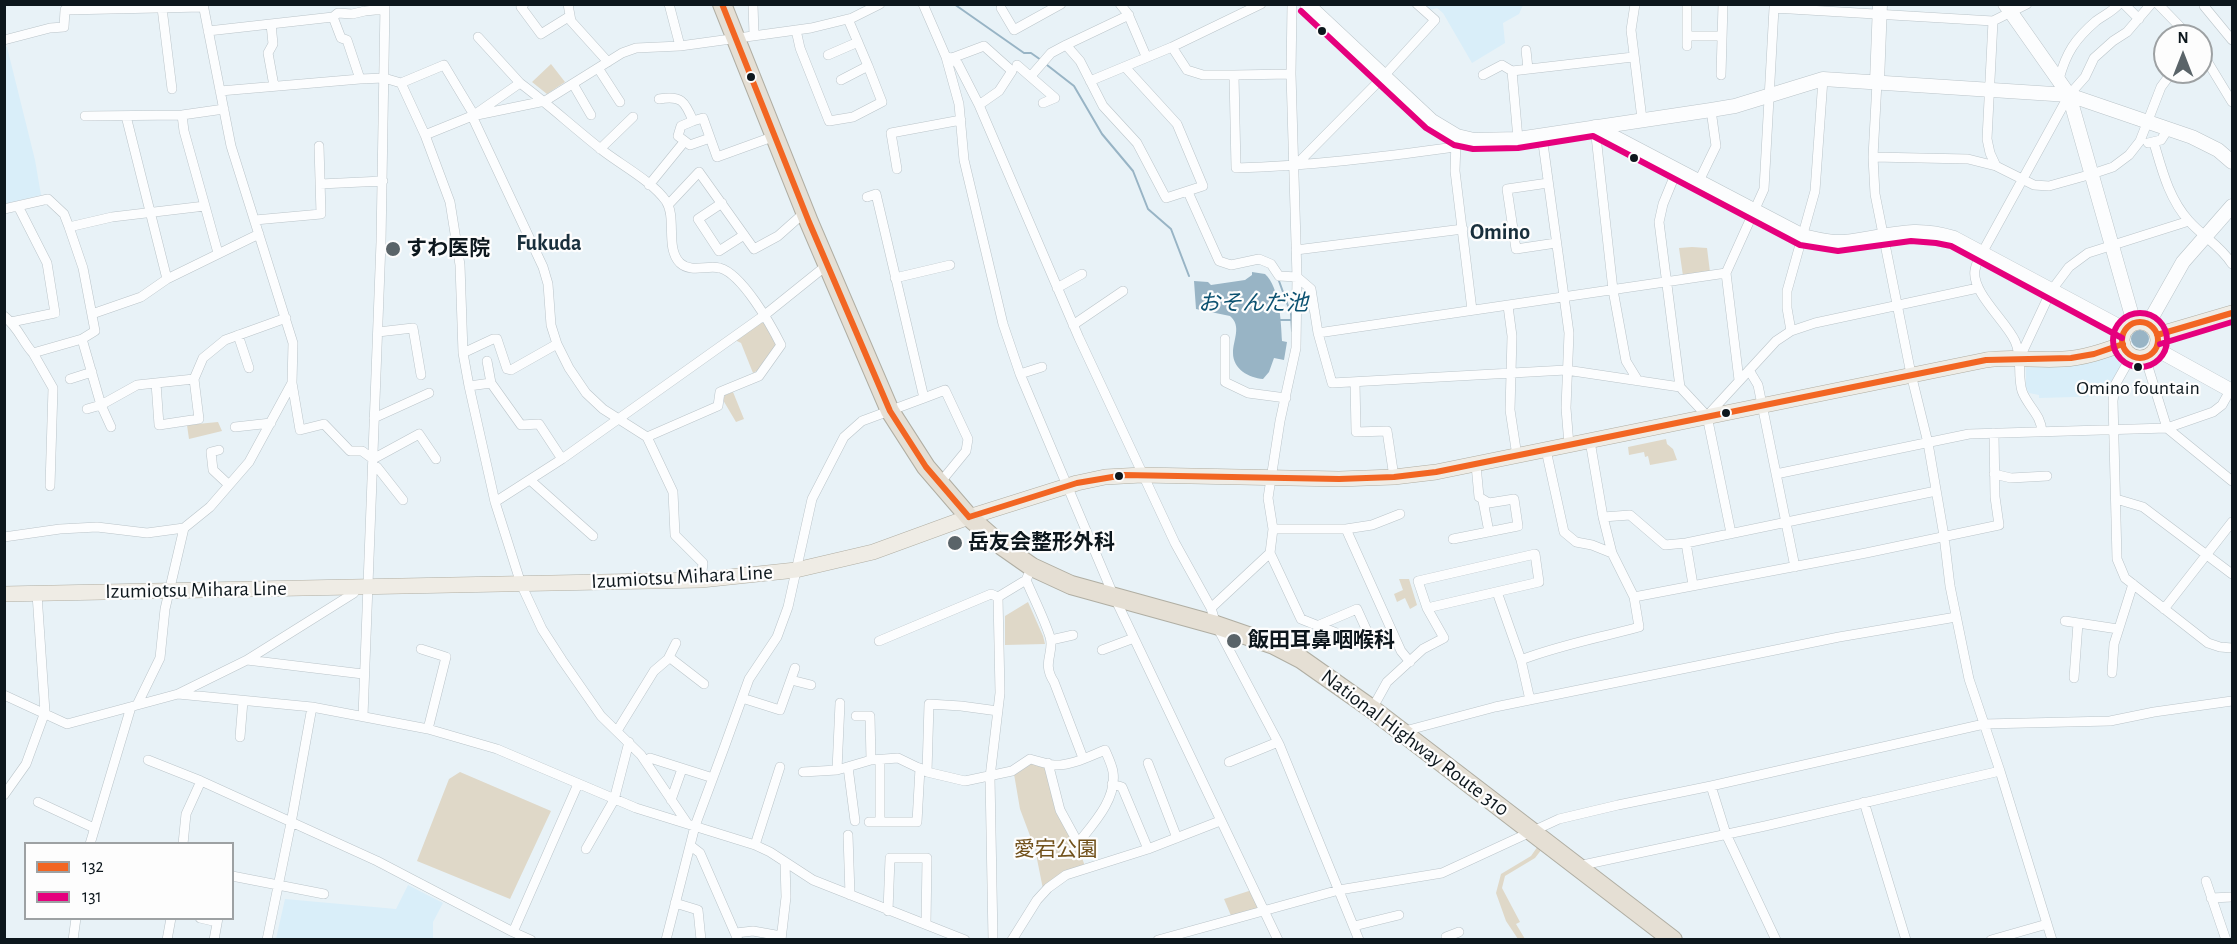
<!DOCTYPE html>
<meta charset="utf-8">
<style>
body{margin:0}
#map{position:relative;width:2237px;height:944px;overflow:hidden;background:#e8f2f7;font-family:"Alegreya Sans",sans-serif}
canvas{display:block}
.frame{position:absolute;inset:0;border:6px solid #0d171d;pointer-events:none}
.legend{position:absolute;left:24px;top:842px;width:210px;height:78px;box-sizing:border-box;background:#fdfdfd;border:2px solid #9da1a3;margin:0;padding:8px 10px;list-style:none;font-size:18px;color:#0d171d}
.legend li{display:flex;align-items:center;gap:12px;height:30px}
.legend b{width:30px;border:2px solid #9da1a3}
.north{position:absolute;left:2153px;top:24px;width:60px;height:60px;box-sizing:border-box;background:#fdfdfd;border:2px solid #9da1a3;border-radius:50%;rotate:0deg;font-size:16px;font-weight:700;line-height:24px;text-align:center;color:#0d171d}
.north::after{content:'';display:block;margin:auto;width:21px;height:27px;background:#5a6469;clip-path:polygon(50% 0,100% 100%,50% 72%,0 100%)}
</style>
<div id="map">
<canvas width="2237" height="944"></canvas>
<div class="frame"></div>
<ul class="legend">
<li><b style="height:8px;background:#f26522"></b>132</li>
<li><b style="height:8px;background:#e5007d"></b>131</li>
</ul>
<div class="north">N</div>
</div>
<script>
const g = document.querySelector('canvas').getContext('2d');
g.lineJoin = 'round';
function fillPath(path, color) { g.fillStyle = color; g.fill(path, 'evenodd'); }
function stroke(path, color, width, dash) { g.strokeStyle = color; g.lineWidth = width; g.lineCap = dash ? 'butt' : 'round'; g.setLineDash(dash || []); g.stroke(path); }
function write(font, color, halo, rows, align = 'center') {
  g.font = font + ' "Alegreya Sans","Noto Sans JP",sans-serif'; g.lineWidth = 4.5; g.setLineDash([]); g.textBaseline = 'middle'; g.strokeStyle = halo; g.fillStyle = color; for (const [text, x, y, turn = 0] of rows) {
    g.save(); g.translate(x, y); g.rotate((+turn || 0) * Math.PI / 180); g.textAlign = isNaN(turn) ? turn : align; if (halo) g.strokeText(text, 0, 0); g.fillText(text, 0, 0); g.restore();
  }
}
const built = new Path2D(`
 M1424,5H1523L1519,14L1503,23L1505,43L1472,63L1443,13L1437,8L1430,10Z
 M4,46L7,47L35,160L41,195L5,204Z
 M2113,355L2122,365L2115,376L2109,396L2039,398V395L2029,393L2026,387V364Z
 M408,885L443,903L433,922V939H276L285,899L396,909Z`);
const green = new Path2D(`
 M551,64L565,82L547,94L532,82Z
 M1692,247L1707,248L1710,272L1683,276L1679,248Z
 M760,323H767C770,329 774,336 776,342C778,352 761,370 753,373L741,343L735,340Z
 M733,392L744,419L736,422L723,400L725,395Z
 M218,422L222,431L189,439L187,425Z
 M1666,439L1667,444L1673,449L1677,460L1650,465L1648,456L1645,457L1644,452L1629,455L1628,447Z
 M1399,579H1409L1417,605L1410,609L1405,598L1397,602L1394,594L1403,590Z
 M1028,602L1043,636L1045,644L1005,645V616Z
 M1030,763L1047,766L1085,866L1043,889L1035,849L1020,809L1014,774Z
 M460,772L551,811L510,899L417,861L449,779Z
 M1538,846L1542,849L1535,858L1505,876L1502,888L1520,922L1516,924L1525,939H1518L1506,921L1496,893L1501,874L1531,856Z
 M1252,890L1260,908L1232,918L1224,899Z`);
const water = new Path2D(`
 M1252,272L1265,274C1280,288 1281,322 1282,341L1287,342L1284,360L1274,358L1269,372L1263,379C1249,378 1233,369 1233,353C1233,340 1242,326 1230,316L1196,309L1194,281L1208,282L1211,285L1245,280L1252,275Z
 M2131 339a9 9 0 1 1 18 0a9 9 0 1 1-18 0Z`);
const stream = new Path2D(`
 M954,4L1024,53H1031L1041,60
 M1047,65L1074,86L1102,134L1133,171L1148,209L1171,229L1189,276
 M1279,281L1291,314L1292,331
 M1279,320H1291`);
const street = new Path2D(`
 M524,4L521,7L541,34L570,16
 M568,4L571,21L608,62
 M669,4L680,46
 M753,4L754,35
 M923,4L946,57L959,104L964,160L1003,324L1020,374L1112,592L1278,940
 M1120,4L1128,14L1146,56
 M1292,4L1291,74L1297,277L1311,289L1318,333L1332,383L1566,370L1680,387L1707,416L1731,533
 M1635,4L1631,30L1642,119
 M2124,4L2139,19
 M2158,4L2189,36
 M2204,6L2232,40
 M162,8L172,89
 M1001,8L1014,30L1061,4
 M333,17L341,38L347,40L360,79
 M848,19L868,66
 M1993,21L1987,139L1990,153L1996,166L2034,185L2049,186L2092,174L2113,167L2129,155L2140,141L2161,87L2172,72
 M271,24L273,44L268,53L274,86
 M796,30L800,48L829,121L853,117L882,102L868,66L841,80
 M208,31L333,17L338,13L352,14L365,11L385,9
 M1687,36H1722
 M478,37L520,83
 M4,40L50,28L64,27L65,10L203,7
 M1687,46V4
 M1172,47L1187,70L1203,75H1234L1236,168C1310,166 1382,157 1455,147
 M1526,50L1528,69
 M2201,51L2232,102
 M828,55L858,42
 M946,57L952,58L958,64L979,105L1079,338L1175,543L1211,608L1216,625L1279,744L1359,940
 M952,58L984,46L1012,71L999,91L979,105
 M1017,65L1055,98L1043,103
 M1125,67L1177,124L1203,186L1166,198L1137,143L1103,106L1080,61L1066,45L1129,15
 M598,68L620,102
 M1234,75L1291,74
 M1483,75L1502,65L1512,71
 M1721,75L1723,4
 M1031,76L1051,53L1066,45
 M2059,79C2066,53 2075,39 2096,21C2104,15 2112,12 2119,4
 M1090,81L1172,47L1261,4
 M1877,82L1873,157L1875,194L1911,374L1928,443L1944,536L1950,586L1969,679L2000,771L2052,940
 M401,83L444,65L474,115L520,83C548,104 574,128 602,150C621,165 652,181 666,201C677,218 665,248 680,263C691,273 707,265 720,268C742,274 771,325 781,345L759,376L720,392L718,406L647,437
 M573,84L591,115
 M220,91L360,79L384,78L401,83L425,135L450,202L460,265L463,353L469,386L495,502L521,584L542,629L562,660L601,716L641,755L687,823
 M659,99C681,95 685,101 693,121L703,118L717,157L775,136
 M85,116L182,115L224,109
 M126,116L167,279
 M472,116L543,267L548,284L551,325L557,344L569,368L586,393L603,409L647,437L673,492L675,535L703,563L701,580
 M693,121L681,126L678,136L690,145L710,138
 M1595,127L1613,290L1626,361L1637,379
 M425,135L472,116L545,101L622,53L636,48L680,46L811,28L852,18L880,4
 M1542,136L1569,333L1566,408L1569,445
 M1518,139L1512,71L1633,57
 M1456,141L1455,171L1472,310
 M2148,143L2161,140L2168,129
 M2154,143C2162,170 2169,199 2189,221C2202,236 2221,246 2232,264
 M600,149L633,117
 M1873,157L1968,159L1996,166
 M1294,167L1383,77L1435,20L1417,4
 M897,169L891,133L961,120
 M1677,170L1663,204L1659,222L1680,387
 M1699,181L1716,146L1711,110
 M1548,183L1507,189L1516,249L1556,243
 M320,184L383,181
 M649,185L684,142
 M1188,192L1219,261L1231,265L1259,259L1271,264L1279,276L1297,277L1296,348L1280,421L1268,498L1273,529L1270,553L1211,608
 M722,203L698,219L719,251L744,235
 M668,205L699,172L754,249L778,236L805,212
 M205,206L218,253
 M4,209L48,199L64,214L69,227L83,268L95,331L82,339L33,353L53,388L50,486
 M255,220L321,214L319,146
 M69,227L112,217L205,206L184,131L182,115
 M1296,250L1463,229
 M1726,273L1739,380
 M895,278L950,265
 M1057,288L1082,274
 M1508,306L1512,336L1510,410L1517,456
 M92,314L141,297L167,279L259,234
 M4,316C19,328 22,341 33,353
 M11,322L55,313L47,263L18,206
 M1073,325L1123,291
 M1791,331L1787,308V291L1815,191L1823,79
 M378,332L413,328L421,375
 M1318,333L1726,273L1764,189L1774,8L1993,21L2027,4
 M238,335L249,368
 M82,339L101,405L137,385L194,379L203,358L225,340L286,318
 M1225,339V382L1248,393L1286,398
 M463,353L493,339H497L507,369L511,370L557,344
 M2132,355L2115,385L2113,401L2117,559L2125,578L2208,643L2220,647L2232,648
 M2020,357L2051,291L2069,267L2088,253L2189,221
 M2145,357L2167,428L2232,481
 M487,361L491,383L521,425L539,424L562,459
 M1749,370L1758,385L1795,567
 M1020,374L1042,367
 M70,379L92,372
 M1355,382L1356,432L1387,431L1394,477
 M156,383L159,425L199,419L194,379
 M292,383L300,430L324,424L350,451H362L373,459L419,434L436,459
 M469,386L491,383
 M924,398L945,390L968,439L966,451L939,484
 M87,409L101,405L111,427
 M1707,416L1776,341L1791,331L1815,323L1978,288
 M374,418L429,393
 M235,427L271,423
 M2042,432C2041,414 2028,407 2022,391C2017,374 2023,358 2015,341C2006,321 1971,292 1975,270C1976,264 1979,258 1982,253L2069,95L2085,77L2094,58L2113,41L2127,32L2151,4
 M219,450L211,452L213,470L229,485
 M1546,450L1564,532L1576,542L1592,545L1612,553
 M373,467H377L403,500
 M1776,474L1969,434L2167,428L2213,412L2222,405L2232,387
 M1994,474L2011,478L2047,476
 M530,480L593,536
 M2116,499L2143,507L2232,574
 M1483,501L1489,532
 M495,502L562,459L766,314L827,265
 M1603,517L1630,515L1665,545L1686,543L1936,491
 M1273,529H1346L1372,525L1400,514
 M1346,529L1401,651L1410,662
 M4,537L60,529L97,527L147,533L184,528L210,507L249,462L292,383L293,343L231,146L203,4
 M1453,539L1518,526L1514,499L1489,503L1479,497L1476,465
 M1686,543L1693,585
 M1270,553L1301,619L1349,638L1367,631L1357,609L1317,626
 M1026,580C1034,599 1044,618 1050,637C1055,653 1041,662 1054,682L1083,758
 M1497,592L1521,660L1530,700
 M1634,597L1866,553L1999,525L1995,497L1994,433
 M2164,609L2232,522
 M2065,621L2118,629
 M1051,640L1073,635
 M879,641L991,594L998,597
 M421,649L446,657L428,729
 M1102,650L1134,638
 M669,657L704,684
 M247,660L363,674
 M1521,660C1560,645 1599,638 1639,627L1634,597L1612,553L1603,517L1590,441
 M2112,673L2114,644L2133,584
 M2074,678L2078,623
 M791,680L811,685
 M178,694L312,707L428,729L497,749L636,808L755,845L770,852L813,880L965,940
 M4,695L67,724L178,694L247,660L354,593V587
 M742,698L780,710L795,668
 M138,703L160,658L165,609L184,528
 M1372,709L1387,682L1423,649L1444,638L1427,608L1418,581L1535,554L1539,582L1427,608
 M363,716L381,242L385,4
 M856,716H870L871,760
 M617,731L654,671L668,659L676,643
 M1401,732L1495,707L1839,637L1956,617
 M240,737L243,701
 M650,758L713,778
 M148,760L201,781L377,861L513,932L531,940
 M1229,762L1278,742
 M1148,763L1177,838
 M848,767L855,821
 M837,770L840,703
 M803,772L837,770L871,760L898,758L927,772L965,781L1012,771L1030,759C1038,761 1046,764 1054,765C1071,766 1090,756 1105,750C1108,757 1112,765 1113,772C1117,799 1093,824 1078,843L1060,810L1048,763
 M927,772L929,704L961,706L998,711
 M1112,784L1122,787L1148,849
 M1711,786L1726,834L1776,940
 M4,795L26,764L45,712L37,594
 M671,800L682,769
 M38,802L94,828
 M1864,802L1906,940
 M869,822H917L920,768
 M880,822V760
 M848,835L850,895
 M90,844L131,707
 M183,844L186,814L201,781
 M755,845L780,767
 M691,846L700,853L738,940
 M586,849L614,800L629,742
 M1578,866L1765,826L2000,771
 M232,876L324,894
 M2206,881L2226,940
 M2211,898L2232,897
 M675,903L698,910L701,940
 M888,911L890,858H927L926,924
 M200,918L217,922
 M1354,926L1399,915
 M513,932L578,784
 M736,933L753,931L781,936
 M73,940L76,918
 M167,940L171,918
 M214,940L218,918
 M267,940L291,823L312,707
 M666,940L695,826L724,748L749,679L777,637L788,607L812,499L844,437L862,421L924,398L876,194L867,197
 M781,940L786,897L785,862
 M993,940L990,777L1000,693L998,597L1026,580L1032,567
 M1012,940L1037,900L1048,888L1066,875L1148,849L1220,821
 M1158,940L1339,890L1442,873L1559,819L1618,805L1711,786L1984,724L2110,721L2154,712L2232,701
 M1447,940L1446,937L1459,932
 M1991,940L2047,924`);
const secondary = new Path2D(`
 M1307,4L1432,121L1457,136L1474,140L1518,139L1711,110L1735,106L1823,79L2069,95L2192,137L2218,150L2232,162
 M2005,4L2069,95L2134,323
 M1877,82L1880,4
 M1595,127L1803,236C1816,239 1830,243 1844,242C1887,238 1909,224 1954,238L2126,330
 M2148,324L2183,262L2232,206
 M2156,349L2232,391`);
const primary = new Path2D(`
 M2122 340a18 18 0 1 1 36 0a18 18 0 1 1-36 0Z
 M2157,335L2232,313
 M4,594L701,580L796,570L873,552L969,517L1077,483L1105,477L1142,475L1339,479L1394,477L1436,472L1986,360C2012,356 2037,361 2063,359C2084,358 2104,351 2123,344`);
const highway = new Path2D(`
 M722,4L809,222L890,411L926,467L969,517L1002,546L1032,567L1071,585L1216,625L1274,645L1301,659L1372,709L1673,940`);
const bus1 = new Path2D(`
 M722,4L809,222L890,411L926,467L969,517
 M2122 340a18 18 0 1 1 36 0a18 18 0 1 1-36 0Z
 M2157,335L2232,313
 M969,517L1077,483L1124,475L1339,479L1394,477L1436,472L1986,360L2071,358L2094,354L2123,344`);
const bus2 = new Path2D(`
 M1301,11L1426,128L1454,145L1473,149L1518,148L1593,136L1800,245L1838,251L1911,241L1936,243L1951,246L2122,338
 M2113 340a27 27 0 1 1 54 0a27 27 0 1 1-54 0Z
 M2160,344L2232,322`);
const markers = [
 [1322,31,5,"#0d171d"],
 [751,77,5,"#0d171d"],
 [1634,158,5,"#0d171d"],
 [393,249,8,"#5a6469"],
 [2138,367,5,"#0d171d"],
 [1726,413,5,"#0d171d"],
 [1119,476,5,"#0d171d"],
 [955,543,8,"#5a6469"],
 [1234,641,8,"#5a6469"]
];
const busNames = [
 ["Omino fountain",2138,388]
];
const poiNames = [
 ["すわ医院",406,249],
 ["岳友会整形外科",968,543],
 ["飯田耳鼻咽喉科",1248,641]
];
const streetNames = [
 ["Izumiotsu Mihara Line",682,577,-3],
 ["Izumiotsu Mihara Line",196,590,-1],
 ["National Highway Route 310",1415,743,37]
];
const parkNames = [
 ["愛宕公園",1056,850]
];
const neighbourhoodNames = [
 ["Omino",1500,232],
 ["Fukuda",549,243]
];
const waterNames = [
 ["おそんだ池",1253,303]
];
fillPath(built, '#d9eef9');
fillPath(green, '#dfd8c8');
fillPath(water, '#98b4c5');
stroke(stream, '#98b4c5', 2);
stroke(street, '#bac4c9', 10);
stroke(secondary, '#bac4c9', 15);
stroke(primary, '#b0aea3', 16);
stroke(highway, '#b0aea3', 20);
stroke(street, '#fcfdfe', 9);
stroke(secondary, '#fcfdfe', 14);
stroke(primary, '#efece5', 15);
stroke(highway, '#e5dfd4', 18);
stroke(bus1, '#f26522', 6);
stroke(bus2, '#e5007d', 6);
for (const [x, y, r, color] of markers) { const dot = new Path2D(); dot.arc(x, y, r, 0, 2 * Math.PI); g.fillStyle = color; g.fill(dot); stroke(dot, '#fdfdfd', 2); }
write('20px', '#0d171d', '#fdfdfd', busNames);
write('bold 21px', '#0d171d', '#fdfdfd', poiNames, 'left');
write('21px', '#0d171d', '#fdfdfd', streetNames);
write('21px', '#71511b', '#fdfdfd', parkNames);
write('bold 22px', '#182f3c', '#fdfdfd', neighbourhoodNames);
write('italic 22px', '#0b5170', '#fdfdfd', waterNames);
</script>
